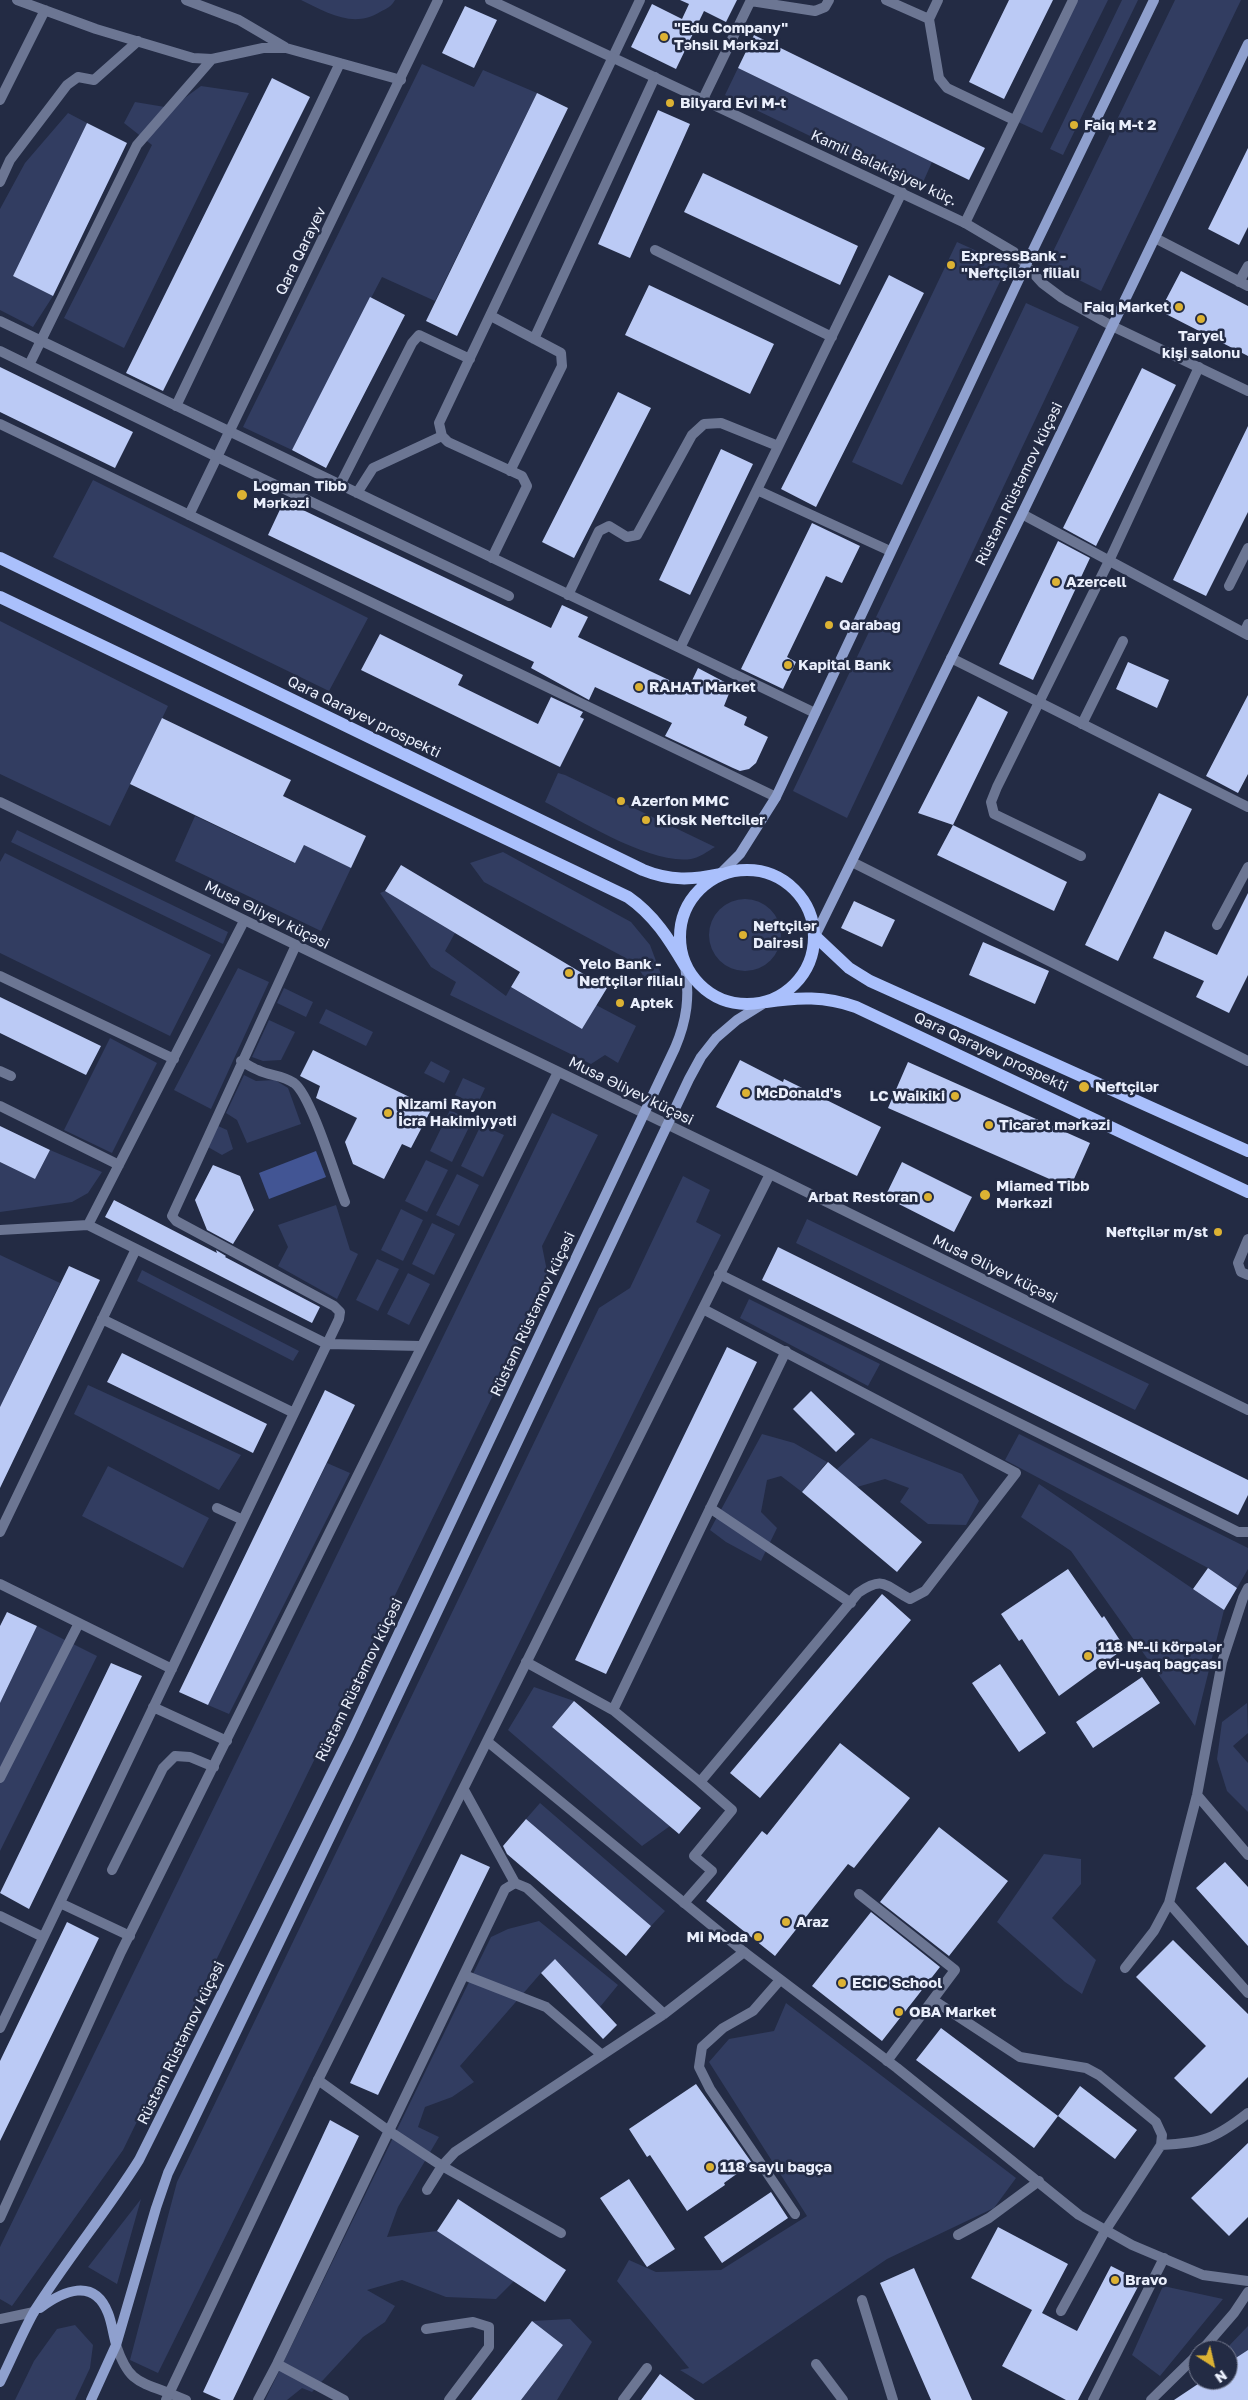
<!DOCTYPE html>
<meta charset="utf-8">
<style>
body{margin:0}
#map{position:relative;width:1248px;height:2400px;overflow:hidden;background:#232b44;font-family:"Golos Text",sans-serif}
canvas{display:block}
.north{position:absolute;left:1188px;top:2340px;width:50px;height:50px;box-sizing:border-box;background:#232b44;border:1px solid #73798e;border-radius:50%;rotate:145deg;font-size:14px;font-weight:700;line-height:20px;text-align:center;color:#eaeffc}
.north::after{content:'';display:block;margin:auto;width:18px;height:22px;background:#dcb233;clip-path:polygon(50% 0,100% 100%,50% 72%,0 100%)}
</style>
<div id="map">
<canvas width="1248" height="2400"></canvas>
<div class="north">N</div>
</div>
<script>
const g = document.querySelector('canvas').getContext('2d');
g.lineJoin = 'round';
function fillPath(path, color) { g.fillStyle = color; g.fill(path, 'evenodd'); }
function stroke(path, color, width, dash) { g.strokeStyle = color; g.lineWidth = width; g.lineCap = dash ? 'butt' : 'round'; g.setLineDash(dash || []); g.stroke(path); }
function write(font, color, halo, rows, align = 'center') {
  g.font = font + ' "Golos Text",sans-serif'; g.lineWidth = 5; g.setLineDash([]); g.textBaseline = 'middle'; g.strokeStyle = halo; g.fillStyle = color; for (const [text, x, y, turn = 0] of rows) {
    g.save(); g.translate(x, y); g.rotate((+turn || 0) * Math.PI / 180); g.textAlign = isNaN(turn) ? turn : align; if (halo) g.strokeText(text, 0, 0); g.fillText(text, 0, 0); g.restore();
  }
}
const green = new Path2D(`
 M301,0H395C392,6 386,9 380,12C353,29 326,12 301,0Z
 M1073,0H1108L1042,133L1014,120Z
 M1122,0H1138L1063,155L1050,149Z
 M1175,0H1241L1101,291L1047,264Z
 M422,64L474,87L483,70L537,93L435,301L382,277L292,450L243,427Z
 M738,68L932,162L920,189L725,95Z
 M201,86L249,93L124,348L64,318L152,145L124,123L135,102L171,108Z
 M68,113L87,123L13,276L53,296L33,327L0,310V209L25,163Z
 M957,242L1008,265L902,485L852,462Z
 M1026,303L1079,327L847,818L793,791Z
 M93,480L368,618L329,691L53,557Z
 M0,621L168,706L110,826L0,774Z
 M558,773L565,775L715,847C708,851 699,858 691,859C652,865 581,821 545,802Z
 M195,816L294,863L304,845L351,868L321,931L175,861Z
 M17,830L228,932L223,944L11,842Z
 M503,852L631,922L650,945L665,985L651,988L635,963L484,882L470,863Z
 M5,853L211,955L170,1036L0,953V862Z
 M385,891L455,933L445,951L506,996L511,987L582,1029L596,1005L636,1026L618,1063L605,1055L591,1064L450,995L456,982L431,967L380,893Z
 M709 935a36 36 0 1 1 72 0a36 36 0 1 1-72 0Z
 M238,968L269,982L211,1109L174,1090Z
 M284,988L313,1002L306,1017L277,1003Z
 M326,1009L373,1032L366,1046L319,1023Z
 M269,1020L295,1032L281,1060L263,1061L252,1057Z
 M110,1038L157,1063L112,1153L64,1130Z
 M431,1061L450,1071L444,1083L424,1073Z
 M244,1075L256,1081L275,1080L288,1088L301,1124L247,1143L237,1120L226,1113Z
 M463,1078L485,1088L477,1105L455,1095Z
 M450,1110L472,1121L452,1162L430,1151Z
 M552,1113L598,1135L542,1246L549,1281L123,2150L12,2306L0,2299V2247Z
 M481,1125L504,1135L483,1177L461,1166Z
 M218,1126L227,1130L233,1149L222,1155L208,1147Z
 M50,1150L102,1172L88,1193L72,1202L0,1212V1162L35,1179Z
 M426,1160L448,1170L427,1212L405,1201Z
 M457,1174L479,1185L459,1226L436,1215Z
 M683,1176L710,1190L696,1222L721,1235L158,2373L130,2360L177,2182L599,1308L630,1288Z
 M336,1205L350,1250L358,1254L337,1299L278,1266L288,1247L278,1225Z
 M401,1209L423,1220L403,1261L381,1250Z
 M807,1219L1149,1384L1135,1410L796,1243Z
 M432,1223L455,1234L434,1275L412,1264Z
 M0,1255L60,1283L0,1407Z
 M377,1259L399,1269L378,1311L356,1300Z
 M142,1270L299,1351L293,1361L137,1281Z
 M408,1273L430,1284L409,1325L387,1314Z
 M749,1299L880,1364L868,1386L740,1318Z
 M88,1385L241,1455L219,1490L74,1414Z
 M762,1434L794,1443L827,1462L802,1492L781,1476L767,1480L761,1512L777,1528L761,1561L726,1542L710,1530Z
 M1019,1434L1248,1548V1569L1237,1588L1208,1568L1005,1460Z
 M871,1438L962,1474L979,1501L966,1525L928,1524L900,1502L909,1488L885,1479L857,1487L836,1470Z
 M327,1463L350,1473L229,1714L208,1705Z
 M108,1466L209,1518L183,1568L82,1516Z
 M1039,1484L1224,1610L1195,1726L1071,1551L1021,1517Z
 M37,1626L97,1656L0,1851V1703Z
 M534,1687L574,1701L552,1727L670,1826L642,1846L508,1730Z
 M1247,1703L1248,1733L1233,1746L1248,1763V1812L1227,1791L1217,1759L1222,1722Z
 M540,1803L665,1911L651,1926L526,1819Z
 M1044,1854L1081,1859V1884L1052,1918L1096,1960L1082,1994L1065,1982L997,1922Z
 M539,1921L618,1985L600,2007L556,1960L541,1973L460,2066L474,2082L452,2097L425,2107L418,2127L439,2137L398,2207L387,2237L437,2231L514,2281L496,2299L446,2297L402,2280L367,2290L395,2306L385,2322L363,2337L312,2392L302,2388L287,2400H265L491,1937L508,1929Z
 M786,2003L1016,2178L994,2208L887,2259L703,2384L680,2370L689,2368L617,2281L629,2260L656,2272L721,2270L807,2216L709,2062L729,2039L774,2031Z
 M141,2199L117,2284L88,2267Z
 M1163,2286L1223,2299L1160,2376L1132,2355Z
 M570,2319L592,2342L557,2400H521L563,2345L532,2321Z
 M75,2325L93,2345L90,2368L75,2400H15L34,2361L57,2329Z
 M1248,2326V2350L1230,2362L1228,2350H1225Z`);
const water = new Path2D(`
 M316,1151L326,1177L269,1199L259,1173Z`);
const building = new Path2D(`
 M680,0H737L726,22L704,11L676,69L631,47L652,4L682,19L689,4Z
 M1009,0H1053L1004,99L969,82Z
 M465,6L497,20L474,68L442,53Z
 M754,35L985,148L969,180L738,68Z
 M272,78L310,97L163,391L126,373Z
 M537,93L568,108L457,336L426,321Z
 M658,110L690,124L630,258L598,244Z
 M87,123L127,143L53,296L13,276Z
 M1248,148V227L1239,245L1208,229Z
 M703,173L858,246L840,285L684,212Z
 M1181,271L1248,306V356L1160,311Z
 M889,275L924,293L816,507L781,489Z
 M649,285L774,344L750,394L625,335Z
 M370,297L405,315L326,468L292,450Z
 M0,367L133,432L115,468L0,412Z
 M1142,368L1176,385L1096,546L1063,528Z
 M618,392L651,408L574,558L542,542Z
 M1248,426V512L1206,596L1173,580Z
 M721,449L753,464L690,595L659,580Z
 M284,501L551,628L562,605L588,617L578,637L688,689L698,668L732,686L724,706L747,717L744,725L768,737L756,763L749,769L740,771L733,768L665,736L672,723L595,687L589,700L531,668L534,662L268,535Z
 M812,523L860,546L842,583L826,576L787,657L796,662L783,689L741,669Z
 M1058,541L1090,558L1033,680L999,664Z
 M380,634L463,675L458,685L538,724L551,697L583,712L580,717L584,719L560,767L361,670Z
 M1128,662L1169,680L1157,708L1116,689Z
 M1248,695V774L1238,793L1206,776Z
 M978,696L1008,712L953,825L918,813Z
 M162,718L291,780L283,796L366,836L351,868L304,845L295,863L130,784Z
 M1159,793L1192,809L1118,961L1085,945Z
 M953,825L1067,882L1054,911L937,855Z
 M401,865L607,988L582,1029L511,987L520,972L385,891Z
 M1248,893V975L1229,1013L1196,997L1204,981L1153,958L1165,931L1217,955Z
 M854,901L895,920L882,947L841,928Z
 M983,942L1049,971L1035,1004L969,975Z
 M0,997L101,1046L86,1075L0,1033Z
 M313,1050L432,1108L411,1148L402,1144L384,1179L353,1164L345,1142L357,1118L316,1098L320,1086L300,1076Z
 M740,1060L783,1082L784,1079L881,1127L857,1176L716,1107Z
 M908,1062L1090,1143L1070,1188L888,1108Z
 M0,1126L50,1150L35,1179L0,1162Z
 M902,1162L972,1197L954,1232L885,1197Z
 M213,1165L240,1176L254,1210L233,1244L207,1230L195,1200Z
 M114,1200L217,1253L216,1250L226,1256L225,1257L320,1307L312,1323L105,1217Z
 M778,1247L1248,1480V1495L1238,1515L762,1280Z
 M69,1266L100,1280L0,1488V1407Z
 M727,1347L757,1362L606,1674L575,1660Z
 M122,1353L267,1424L253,1453L107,1382Z
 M325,1390L355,1405L208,1705L179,1692Z
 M811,1391L855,1434L836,1452L793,1409Z
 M828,1462L922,1542L897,1572L802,1492Z
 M1208,1568L1237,1588L1224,1610L1193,1589Z
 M1068,1569L1102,1618L1104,1616L1125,1648L1059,1696L1022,1639L1019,1641L1001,1614Z
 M882,1594L911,1620L760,1798L730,1773Z
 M7,1612L37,1626L0,1703V1626Z
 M111,1663L142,1676L29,1909L0,1893Z
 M1000,1664L1046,1733L1019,1752L972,1683Z
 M1142,1677L1160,1703L1093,1748L1076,1722Z
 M574,1701L701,1808L679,1834L552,1727Z
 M840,1743L910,1798L854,1868L848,1864L775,1956L706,1901L762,1831L767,1835Z
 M526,1819L651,1926L626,1956L507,1854L503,1846Z
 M939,1827L1008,1881L949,1956L880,1902Z
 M461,1854L490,1867L378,2095L350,2083Z
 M1225,1862L1248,1887V1946L1196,1888Z
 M871,1912L940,1967L882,2041L812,1986Z
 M67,1922L99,1938L0,2141V2061Z
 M1173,1940L1248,2014V2077L1211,2114L1174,2078L1206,2046L1136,1977Z
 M555,1959L617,2025L603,2039L541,1973Z
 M941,2028L1058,2116L1034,2148L916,2060Z
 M696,2084L752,2163L724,2183L725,2185L687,2211L650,2155L647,2157L629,2129Z
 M1080,2086L1137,2130L1115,2159L1058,2116Z
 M330,2120L359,2136L233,2400H221L203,2392Z
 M1248,2143V2217L1229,2236L1191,2198Z
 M629,2179L675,2249L647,2267L600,2198Z
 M771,2192L788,2218L722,2263L704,2237Z
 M458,2199L566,2270L545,2302L437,2231Z
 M998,2227L1068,2264L1042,2313L1077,2331L1111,2266L1141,2281L1078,2400H1066L1002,2366L1032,2310L971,2278Z
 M914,2268L972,2400H931L880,2283Z
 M532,2321L563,2345L521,2400H471Z
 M1248,2350V2400H1174L1204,2380H1228V2363Z
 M660,2374L695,2400H641Z`);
const service = new Path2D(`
 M17,0L96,29L193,58L212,59L263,48H286L401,80
 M186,0L239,20L285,47
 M886,0L929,19
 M938,0L929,19L939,78L947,88L1014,120
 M751,1L815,11L825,7L829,0
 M703,99L751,0
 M0,100L45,10
 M0,182L10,160L67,85L78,77L94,80L138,41
 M965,223L1073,0
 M1155,238L1248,286
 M655,250L832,337
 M1239,282L1248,266
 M491,316L561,353L562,366L510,471
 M0,321L815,713
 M534,339L655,77
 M0,351L217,457L509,596
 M29,365L137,145L212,59
 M176,406L340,63
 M340,485L412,343L419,335L470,359
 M757,490L890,551
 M357,493L373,468L442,436
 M1022,514L1248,635
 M492,558L527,486L522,476L448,442L442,436L439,423L640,0
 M1229,586L1248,548
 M568,595L599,531L609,526L627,537L637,535L692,435L704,424L721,423L778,446
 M1244,633L1248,624
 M680,648L902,192
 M1082,724L1123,641
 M1081,856L994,814L991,802L997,787L1109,561L1199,367
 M1217,925L1248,867
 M0,976L174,1059
 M241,1061C247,1064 252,1068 258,1070C270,1076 282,1075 294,1083C311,1095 336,1179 345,1202
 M0,1071L11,1076
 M0,1106L119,1165
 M88,1225L244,921
 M0,1230L88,1225L327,1344L421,1346
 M1248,1239L1238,1263L1241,1272L1248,1275
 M719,1274L1238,1532H1248
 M102,1319L294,1413
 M217,1508L243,1520
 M710,1508L851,1603
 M0,1532L136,1249
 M0,1584L172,1669
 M526,1662L613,1710L700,1782L858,1593C884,1575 885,1586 910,1599L925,1591L1016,1473L703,1309
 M153,1707L227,1741
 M613,1710L786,1351
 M0,1778L79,1623
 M464,1790L515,1883
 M1197,1795L1248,1855
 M112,1870L163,1768L175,1756L190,1757L214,1767
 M859,1894L955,1970L887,2061
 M60,1903L130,1936
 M684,1903L712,1871L694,1856L732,1810L700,1782
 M1169,1903L1248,1993
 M0,1916L43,1937
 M1125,1968L1154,1931L1169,1903L1197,1795L1222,1662L1243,1598L1248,1588
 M464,1975L546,2007L602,2055
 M780,1980L753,2011L723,2028L702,2047L699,2067L710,2089L795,2214
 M933,2000L1020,2057L1086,2068L1099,2075L1156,2122L1162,2135L1161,2145L1105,2231L1061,2311
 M0,2028L339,1319L340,1312L334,1306L176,1221L172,1216L296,945
 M318,2080L389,2131L442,2166L561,2233
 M1161,2145C1203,2143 1215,2139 1248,2113
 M427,2190L442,2166L455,2152L664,2014L744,1952
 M958,2235L989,2218L1039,2181
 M862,2300L893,2400
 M426,2329L473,2322L489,2327V2347L449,2400
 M1202,2350L1234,2313L1248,2292
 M277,2364L344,2400
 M816,2364L843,2400
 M169,2393L186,2400
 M258,2400L277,2364L505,1889L515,1883L527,1888L664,2014
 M623,2400L647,2368
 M1093,2400L1164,2258
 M1151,2400L1198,2354`);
const minor = new Path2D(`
 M490,0L965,223L1014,252L1042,283L1062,298L1112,326L1248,391
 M0,424L776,797
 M189,515L438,0
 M951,658L1248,807
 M852,862L1248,1061
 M488,1742L744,1952L897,2068L1079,2215L1132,2245L1203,2275L1248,2281`);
const tertiary = new Path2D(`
 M0,802L770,1174L1248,1410
 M0,2218L121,1952L558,1072
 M0,2319L34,2312
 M116,2345C128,2380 136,2381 169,2393
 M166,2400L318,2080L770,1174`);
const secondary = new Path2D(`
 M720,874L740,854L776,797L1020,277L1154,0
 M815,936L1022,514L1248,44
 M40,2308C63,2291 94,2277 108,2313C112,2323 113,2334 116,2344
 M0,2382C12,2358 22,2333 35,2310C68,2258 107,2211 139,2160L349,1738L675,1048C687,1020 690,996 685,966
 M91,2400L116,2345L156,2208L168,2173L373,1748L689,1079L701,1057L716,1038L737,1020L766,1002`);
const primary = new Path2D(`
 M0,558L643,870C670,881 692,880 720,874
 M0,597L628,897C654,915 669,939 685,966
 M680 937a67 67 0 1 1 134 0a67 67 0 1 1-134 0Z
 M815,936L849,968L870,981L1248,1151
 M766,1002C798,997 825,996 856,1007L1248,1192`);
const markers = [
 [664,37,5,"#dcb233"],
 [670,103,5,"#dcb233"],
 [1074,125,5,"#dcb233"],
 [951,265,5,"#dcb233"],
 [1179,307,5,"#dcb233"],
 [1201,319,5,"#dcb233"],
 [242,495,6,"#dcb233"],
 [1056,582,5,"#dcb233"],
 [829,625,5,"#dcb233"],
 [788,665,5,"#dcb233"],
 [639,687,5,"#dcb233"],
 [621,801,5,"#dcb233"],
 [646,820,5,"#dcb233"],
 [743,935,5,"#dcb233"],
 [569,973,5,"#dcb233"],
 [620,1003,5,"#dcb233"],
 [1084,1087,6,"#dcb233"],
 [746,1093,5,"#dcb233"],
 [955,1096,5,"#dcb233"],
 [388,1113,5,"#dcb233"],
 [989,1125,5,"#dcb233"],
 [985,1195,6,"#dcb233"],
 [928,1197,5,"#dcb233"],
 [1218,1232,5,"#dcb233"],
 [1088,1656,5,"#dcb233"],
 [786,1922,5,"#dcb233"],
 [758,1937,5,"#dcb233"],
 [842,1983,5,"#dcb233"],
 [899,2012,5,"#dcb233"],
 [710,2167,5,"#dcb233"],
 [1115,2280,5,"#dcb233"]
];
const poiNames = [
 ["\"Edu Company\"",674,28],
 ["Təhsil Mərkəzi",674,45],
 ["Bilyard Evi M-t",680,103],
 ["Faiq M-t 2",1084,125],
 ["ExpressBank -",961,256],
 ["\"Neftçilər\" filialı",961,273],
 ["Faiq Market",1169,307,"right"],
 ["Taryel",1201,336,"center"],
 ["kişi salonu",1201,353,"center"],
 ["Loğman Tibb",253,486],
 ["Mərkəzi",253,503],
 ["Azercell",1066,582],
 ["Qarabağ",839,625],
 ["Kapital Bank",798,665],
 ["RAHAT Market",649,687],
 ["Azerfon MMC",631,801],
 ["Kiosk Neftciler",656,820],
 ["Neftçilər",753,926],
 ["Dairəsi",753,943],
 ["Yelo Bank -",579,964],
 ["Neftçilər filialı",579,981],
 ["Aptek",630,1003],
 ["Neftçilər",1095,1087],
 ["McDonald's",756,1093],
 ["LC Waikiki",945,1096,"right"],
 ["Nizami Rayon",398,1104],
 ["İcra Hakimiyyəti",398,1121],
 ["Ticarət mərkəzi",999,1125],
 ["Miamed Tibb",996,1186],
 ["Mərkəzi",996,1203],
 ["Arbat Restoran",918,1197,"right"],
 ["Neftçilər m/st",1208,1232,"right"],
 ["118 №-li körpələr",1098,1647],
 ["evi-uşaq bağçası",1098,1664],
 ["Araz",796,1922],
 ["Mi Moda",748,1937,"right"],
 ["ECIC School",852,1983],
 ["OBA Market",909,2012],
 ["118 saylı bağça",720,2167],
 ["Bravo",1125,2280]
];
const streetNames = [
 ["Kamil Balakişiyev küç.",884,168,25],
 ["Qara Qarayev",301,251,-64],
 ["Rüstəm Rüstəmov küçəsi",1019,484,-64],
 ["Qara Qarayev prospekti",364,717,26],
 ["Musa Əliyev küçəsi",267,915,26],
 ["Qara Qarayev prospekti",991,1052,25],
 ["Musa Əliyev küçəsi",631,1091,26],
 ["Musa Əliyev küçəsi",995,1269,26],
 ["Rüstəm Rüstəmov küçəsi",533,1314,-65],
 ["Rüstəm Rüstəmov küçəsi",359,1680,-64],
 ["Rüstəm Rüstəmov küçəsi",181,2043,-64]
];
fillPath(green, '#323d61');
fillPath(water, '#425594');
fillPath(building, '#bbcaf5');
stroke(service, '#6c7693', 10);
stroke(minor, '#6c7693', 10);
stroke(tertiary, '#6c7693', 10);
stroke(secondary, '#8fa0ce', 10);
stroke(primary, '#aac0fc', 12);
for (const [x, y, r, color] of markers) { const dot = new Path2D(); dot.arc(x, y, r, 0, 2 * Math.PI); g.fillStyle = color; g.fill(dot); stroke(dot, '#232b44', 2); }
write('bold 15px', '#eaeffc', '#232b44', poiNames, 'left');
write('15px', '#eaeffc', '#232b44', streetNames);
</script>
